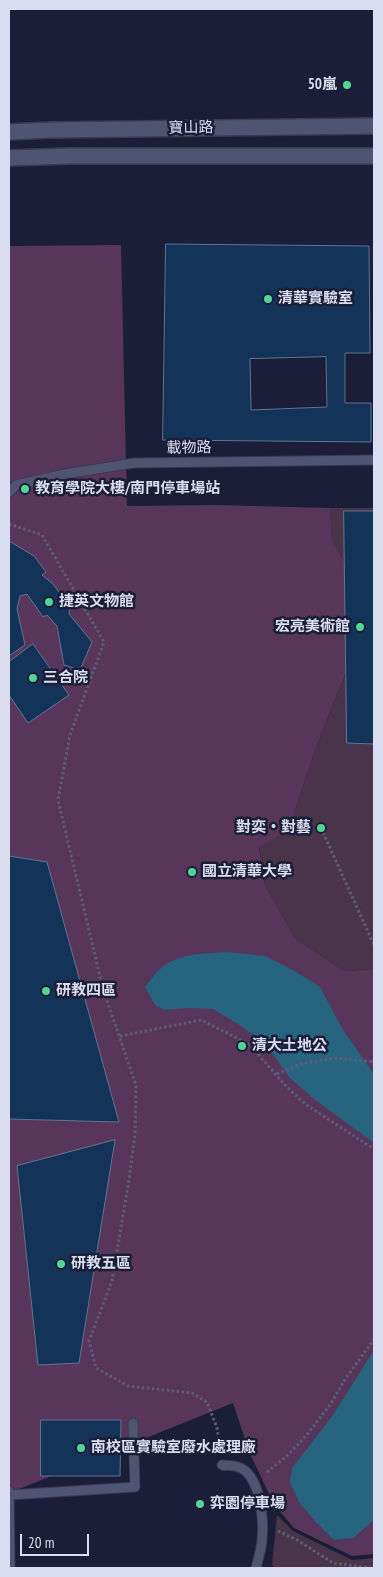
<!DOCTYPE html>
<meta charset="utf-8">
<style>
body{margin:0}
#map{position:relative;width:383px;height:1577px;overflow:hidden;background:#1b1e38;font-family:"PT Sans Narrow",sans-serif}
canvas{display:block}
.frame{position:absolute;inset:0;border:10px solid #d9ddef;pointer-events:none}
.scale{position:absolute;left:20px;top:1534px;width:69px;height:22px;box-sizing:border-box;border:2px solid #d9ddef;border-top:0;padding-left:6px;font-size:15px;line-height:18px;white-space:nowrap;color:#d9ddef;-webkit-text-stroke:4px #1b1e38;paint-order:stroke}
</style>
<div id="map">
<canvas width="383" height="1577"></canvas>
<div class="frame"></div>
<div class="scale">20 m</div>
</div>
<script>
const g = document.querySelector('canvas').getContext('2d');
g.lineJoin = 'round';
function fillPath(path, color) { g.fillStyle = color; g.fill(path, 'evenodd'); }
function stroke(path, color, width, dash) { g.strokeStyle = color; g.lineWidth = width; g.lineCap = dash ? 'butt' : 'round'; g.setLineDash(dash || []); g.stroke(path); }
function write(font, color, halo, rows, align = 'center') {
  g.font = font + ' "PT Sans Narrow","Noto Sans TC",sans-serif'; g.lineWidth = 5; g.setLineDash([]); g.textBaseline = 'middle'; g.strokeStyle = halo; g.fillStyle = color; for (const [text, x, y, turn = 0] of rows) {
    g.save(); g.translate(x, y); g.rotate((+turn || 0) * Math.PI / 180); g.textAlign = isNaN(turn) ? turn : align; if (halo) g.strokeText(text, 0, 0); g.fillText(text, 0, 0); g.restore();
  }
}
const green = new Path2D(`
 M330,508H374V969L344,971L295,938L265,885L259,846L290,829C311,753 343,681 373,608L332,541Z
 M277,1515L293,1531L352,1560L374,1558V1568H275L272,1565Z`);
const forest = new Path2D(`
 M121,245L127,506L216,505L330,508L332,541L373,608C343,680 311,753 290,829L259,847L265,885L295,938L344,971L374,969V1554L352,1556L294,1528L275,1506L250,1454L233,1403L9,1493V246Z`);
const water = new Path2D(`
 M228,952L265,956L293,970L320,987L343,1030L374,1074V1143L314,1099L289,1077L266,1044L238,1024L213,1009L187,1008L165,1010L155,1005L145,987C150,981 154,974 160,969C179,952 205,954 228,952Z
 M374,1350V1520L353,1538L334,1540L315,1521L299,1502L290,1482L292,1468L333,1415Z`);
const building = new Path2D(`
 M166,244L369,246L370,353H345V403H371V442L163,440ZM326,357L327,407L251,410L250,359Z
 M344,511H374V744L347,743Z
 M9,541L34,556L46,572L42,575L53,584L70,607L69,614L92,642L80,670L64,665L57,626L47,615L43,617L27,594L20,596L17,609L25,645L9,656Z
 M33,644L69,695L28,723L9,695V662Z
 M9,856L47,862L119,1122L9,1119Z
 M115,1140L79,1363L38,1365L17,1166Z
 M41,1420H121L120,1476H41Z`);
const path = new Path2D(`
 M9,524L42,535L104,642L70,735L58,800L103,989L136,1085L135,1134L129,1180L112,1281L89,1341L96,1368L128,1386L192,1393L207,1402L217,1428L220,1450
 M321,828L374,945
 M120,1036L201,1020L249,1044L286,1086L305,1104L374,1149
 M373,1062L374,1057
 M277,1074L304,1063L335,1058L373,1062L374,1065
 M267,1472L287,1456L306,1436L330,1405L344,1381L374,1339
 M278,1531L297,1540L333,1563L371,1568`);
const lane = new Path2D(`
 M9,492L16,485L65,474L134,463L374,460
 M222,1465C227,1466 234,1465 238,1467C261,1474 264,1521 262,1541C261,1550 258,1560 256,1568
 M9,1491L10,1568
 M9,1495L135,1487L133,1423`);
const secondary = new Path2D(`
 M9,132L51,130L374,126
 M9,158L69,156H374`);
const markers = [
 [347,85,5,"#53d396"],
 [268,299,5,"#53d396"],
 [25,489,5,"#53d396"],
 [49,602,5,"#53d396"],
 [360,627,5,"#53d396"],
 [33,678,5,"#53d396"],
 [321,828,5,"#53d396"],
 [192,872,5,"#53d396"],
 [46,991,5,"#53d396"],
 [242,1046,5,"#53d396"],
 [61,1264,5,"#53d396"],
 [81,1448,5,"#53d396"],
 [200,1504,5,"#53d396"]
];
const poiNames = [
 ["50嵐",337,85,"right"],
 ["清華實驗室",278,299],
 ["教育學院大樓/南門停車場站",35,489],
 ["捷英文物館",59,602],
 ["宏亮美術館",350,627,"right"],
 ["三合院",43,678],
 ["對奕‧對藝",311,828,"right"],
 ["國立清華大學",202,872],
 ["研教四區",56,991],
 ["清大土地公",252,1046],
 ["研教五區",71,1264],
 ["南校區實驗室廢水處理廠",91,1448],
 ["弈園停車場",210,1504]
];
const streetNames = [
 ["寶山路",191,128,-1],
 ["載物路",189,448,-1]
];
fillPath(green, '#49344a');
fillPath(forest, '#58355b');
fillPath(water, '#27647f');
fillPath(building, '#143358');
stroke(building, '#5f7590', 1);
stroke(lane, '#393a50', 11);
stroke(secondary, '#393a50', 18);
stroke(path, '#5b5e76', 3, [2.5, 2.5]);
stroke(lane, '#505473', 9);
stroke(secondary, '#505473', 15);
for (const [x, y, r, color] of markers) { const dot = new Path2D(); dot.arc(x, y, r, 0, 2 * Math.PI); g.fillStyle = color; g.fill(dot); stroke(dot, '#1b1e38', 2); }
write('bold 15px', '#d9ddef', '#1b1e38', poiNames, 'left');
write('15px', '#d9ddef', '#1b1e38', streetNames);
</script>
